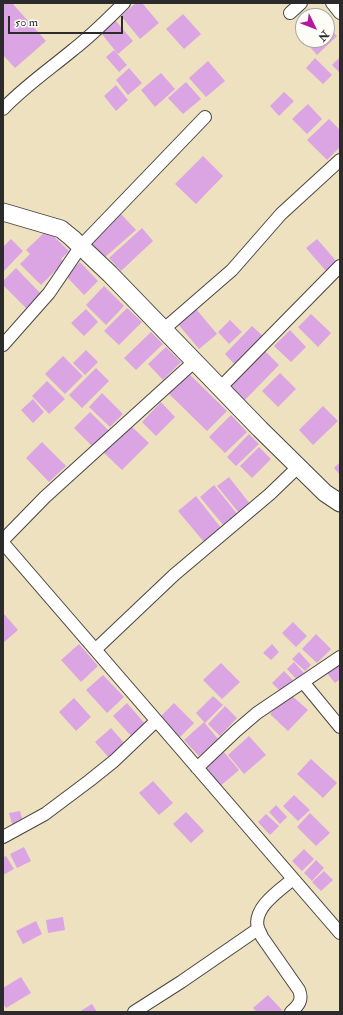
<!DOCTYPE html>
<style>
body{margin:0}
#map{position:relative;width:343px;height:1015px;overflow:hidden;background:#eee1c0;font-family:"IM FELL Double Pica",serif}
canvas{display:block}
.frame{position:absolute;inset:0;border:4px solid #2b2b2b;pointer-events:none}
.north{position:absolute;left:295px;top:8px;width:40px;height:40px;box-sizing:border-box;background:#fdfcf7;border:1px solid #a9a8a5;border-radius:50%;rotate:133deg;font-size:11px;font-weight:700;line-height:16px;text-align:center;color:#2b2b2b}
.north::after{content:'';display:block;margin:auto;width:14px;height:18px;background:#b5179e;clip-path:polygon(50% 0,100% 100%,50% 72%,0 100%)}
.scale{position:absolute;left:8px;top:16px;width:115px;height:18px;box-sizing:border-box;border:2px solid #2b2b2b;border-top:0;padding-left:5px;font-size:12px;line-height:14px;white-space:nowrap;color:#2b2b2b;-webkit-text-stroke:3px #fdfcf7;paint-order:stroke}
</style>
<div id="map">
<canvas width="343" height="1015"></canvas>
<div class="frame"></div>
<div class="north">N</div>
<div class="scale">50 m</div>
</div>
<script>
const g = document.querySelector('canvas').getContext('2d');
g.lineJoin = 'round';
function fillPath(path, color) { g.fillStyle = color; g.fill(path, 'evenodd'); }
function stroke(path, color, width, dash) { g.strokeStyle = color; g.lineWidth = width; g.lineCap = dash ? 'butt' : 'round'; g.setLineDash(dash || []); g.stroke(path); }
const building = new Path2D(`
 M3,3H12L46,41L15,68L3,55Z
 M136,3H142L159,23L140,39L121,16Z
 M183,14L201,34L184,49L166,29Z
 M115,20L133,41L118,54L101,33Z
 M329,28L337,36L317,55L310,47L316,40H327V29Z
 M114,50L127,65L119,72L106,57Z
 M340,57V73L332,65Z
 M315,58L332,75L323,84L306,68Z
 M208,61L225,81L206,97L189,78Z
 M129,68L142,83L128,95L116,80Z
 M161,73L175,89L155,107L141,90Z
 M186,82L201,99L183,114L168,98Z
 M116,85L128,100L116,111L104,96Z
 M284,92L294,101L279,116L270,106Z
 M308,104L322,119L307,134L292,119Z
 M329,119L340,130V147L327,160L307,140Z
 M203,156L223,176L196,204L175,184Z
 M121,214L136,230L104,258L90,242Z
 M142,228L153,241L121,271L109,258Z
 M47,230L69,251L61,259L64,262L41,285L20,264L30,254L26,250Z
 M11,239L23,251L3,272V247Z
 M317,239L337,262L326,271L306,248Z
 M80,262L98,281L84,295L66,276Z
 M16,268L43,296L29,311L3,285V281Z
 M104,286L124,306L106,325L86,305Z
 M127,308L142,322L119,345L104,331Z
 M86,309L98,322L84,336L71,323Z
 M196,309L217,334L199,349L178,324Z
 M311,314L331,333L318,347L298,327Z
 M230,320L242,332L229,344L218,332Z
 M252,326L264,337L236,366L225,354Z
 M290,330L306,347L291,362L274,346Z
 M151,332L163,344L136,370L124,358Z
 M166,347L181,362L163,380L148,364Z
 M262,348L279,365L242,403L224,386Z
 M86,350L98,362L85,375L73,363Z
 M63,356L83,376L65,394L45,374Z
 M96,368L109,381L82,408L69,395Z
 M185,370L227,411L207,431L165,390Z
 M280,373L296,389L278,407L262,391Z
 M47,381L65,399L49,414L32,396Z
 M102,393L123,414L110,427L89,407Z
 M33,399L44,412L33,423L21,410Z
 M161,402L175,417L156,436L142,422Z
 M323,406L338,421L313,445L299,430Z
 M90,412L109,431L93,447L74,428Z
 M231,415L247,432L225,453L209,437Z
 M130,425L149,443L122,470L103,452Z
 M249,434L259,444L236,466L227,457Z
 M42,442L66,466L49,482L26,458Z
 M259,447L271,459L252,478L240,466Z
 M340,462V475L334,468Z
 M229,477L250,504L239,513L217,486Z
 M214,485L238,515L224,526L200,497Z
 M196,496L221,528L204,542L178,511Z
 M4,614L18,630L3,643V615Z
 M293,622L307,636L296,647L282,633Z
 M316,634L331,649L317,663L302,649Z
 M79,644L98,666L81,682L61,660Z
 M272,644L279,652L271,660L263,653Z
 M299,652L311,665L305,671L292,659Z
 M340,659V679L335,683L326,672Z
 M294,662L304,673L297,680L287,669Z
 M221,663L240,682L222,699L203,680Z
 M284,671L295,682L283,694L272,683Z
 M103,675L124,697L107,713L86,690Z
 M289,693L308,710L288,731L270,714Z
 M213,696L223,705L205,723L196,713Z
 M74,698L91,717L76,731L59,712Z
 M127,703L146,725L132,737L113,716Z
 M174,703L194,723L179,738L159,718Z
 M225,706L237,718L220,736L208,724Z
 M204,722L218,739L199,756L184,740Z
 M111,728L126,745L110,759L95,742Z
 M249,736L266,755L244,774L228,755Z
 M223,751L239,770L218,788L201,769Z
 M311,759L337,783L323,798L297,774Z
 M153,781L173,803L159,815L139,793Z
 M294,795L310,810L298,821L283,806Z
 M276,805L287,817L280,824L269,812Z
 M20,811L24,825L13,827L9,813Z
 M186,812L204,831L191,843L173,824Z
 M310,813L330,833L316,846L297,827Z
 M266,814L279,826L270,835L258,822Z
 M24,847L31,861L17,868L10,854Z
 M304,849L314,859L302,871L292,861Z
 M6,856L14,869L3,875V858Z
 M316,860L324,868L312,881L304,873Z
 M324,871L333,880L321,891L312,882Z
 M63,917L65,930L48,933L46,920Z
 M36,921L42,934L23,944L16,931Z
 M21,977L31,993L6,1008L3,1003V988Z
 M268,995L282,1010L279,1012H257L253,1008Z
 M92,1004L97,1012H79Z`);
const street = new Path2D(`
 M332,3L340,13
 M290,13L301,3
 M3,109C25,86 50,69 74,49C92,35 108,19 124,3
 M164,329L232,270L281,214L340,160
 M3,345L49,293L81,246L205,117
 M220,388L340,266
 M3,540L45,497L195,361
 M3,543L340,933
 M96,649L174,575L270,494L298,467
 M303,682L340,727
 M197,768L236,731L257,713L340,657
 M3,837L45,814L89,781L114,761L156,721
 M134,1012L181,982L258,929
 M291,1012C299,1005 303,1000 299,990L262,937C261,934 259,931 258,928C252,908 280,890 293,879`);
const secondary = new Path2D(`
 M3,212L61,229L72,238L110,274L260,429L325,493L340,503`);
fillPath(building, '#daa5e2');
stroke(street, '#484641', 14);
stroke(secondary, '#484641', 19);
stroke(street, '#fff', 12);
stroke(secondary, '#fff', 17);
</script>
